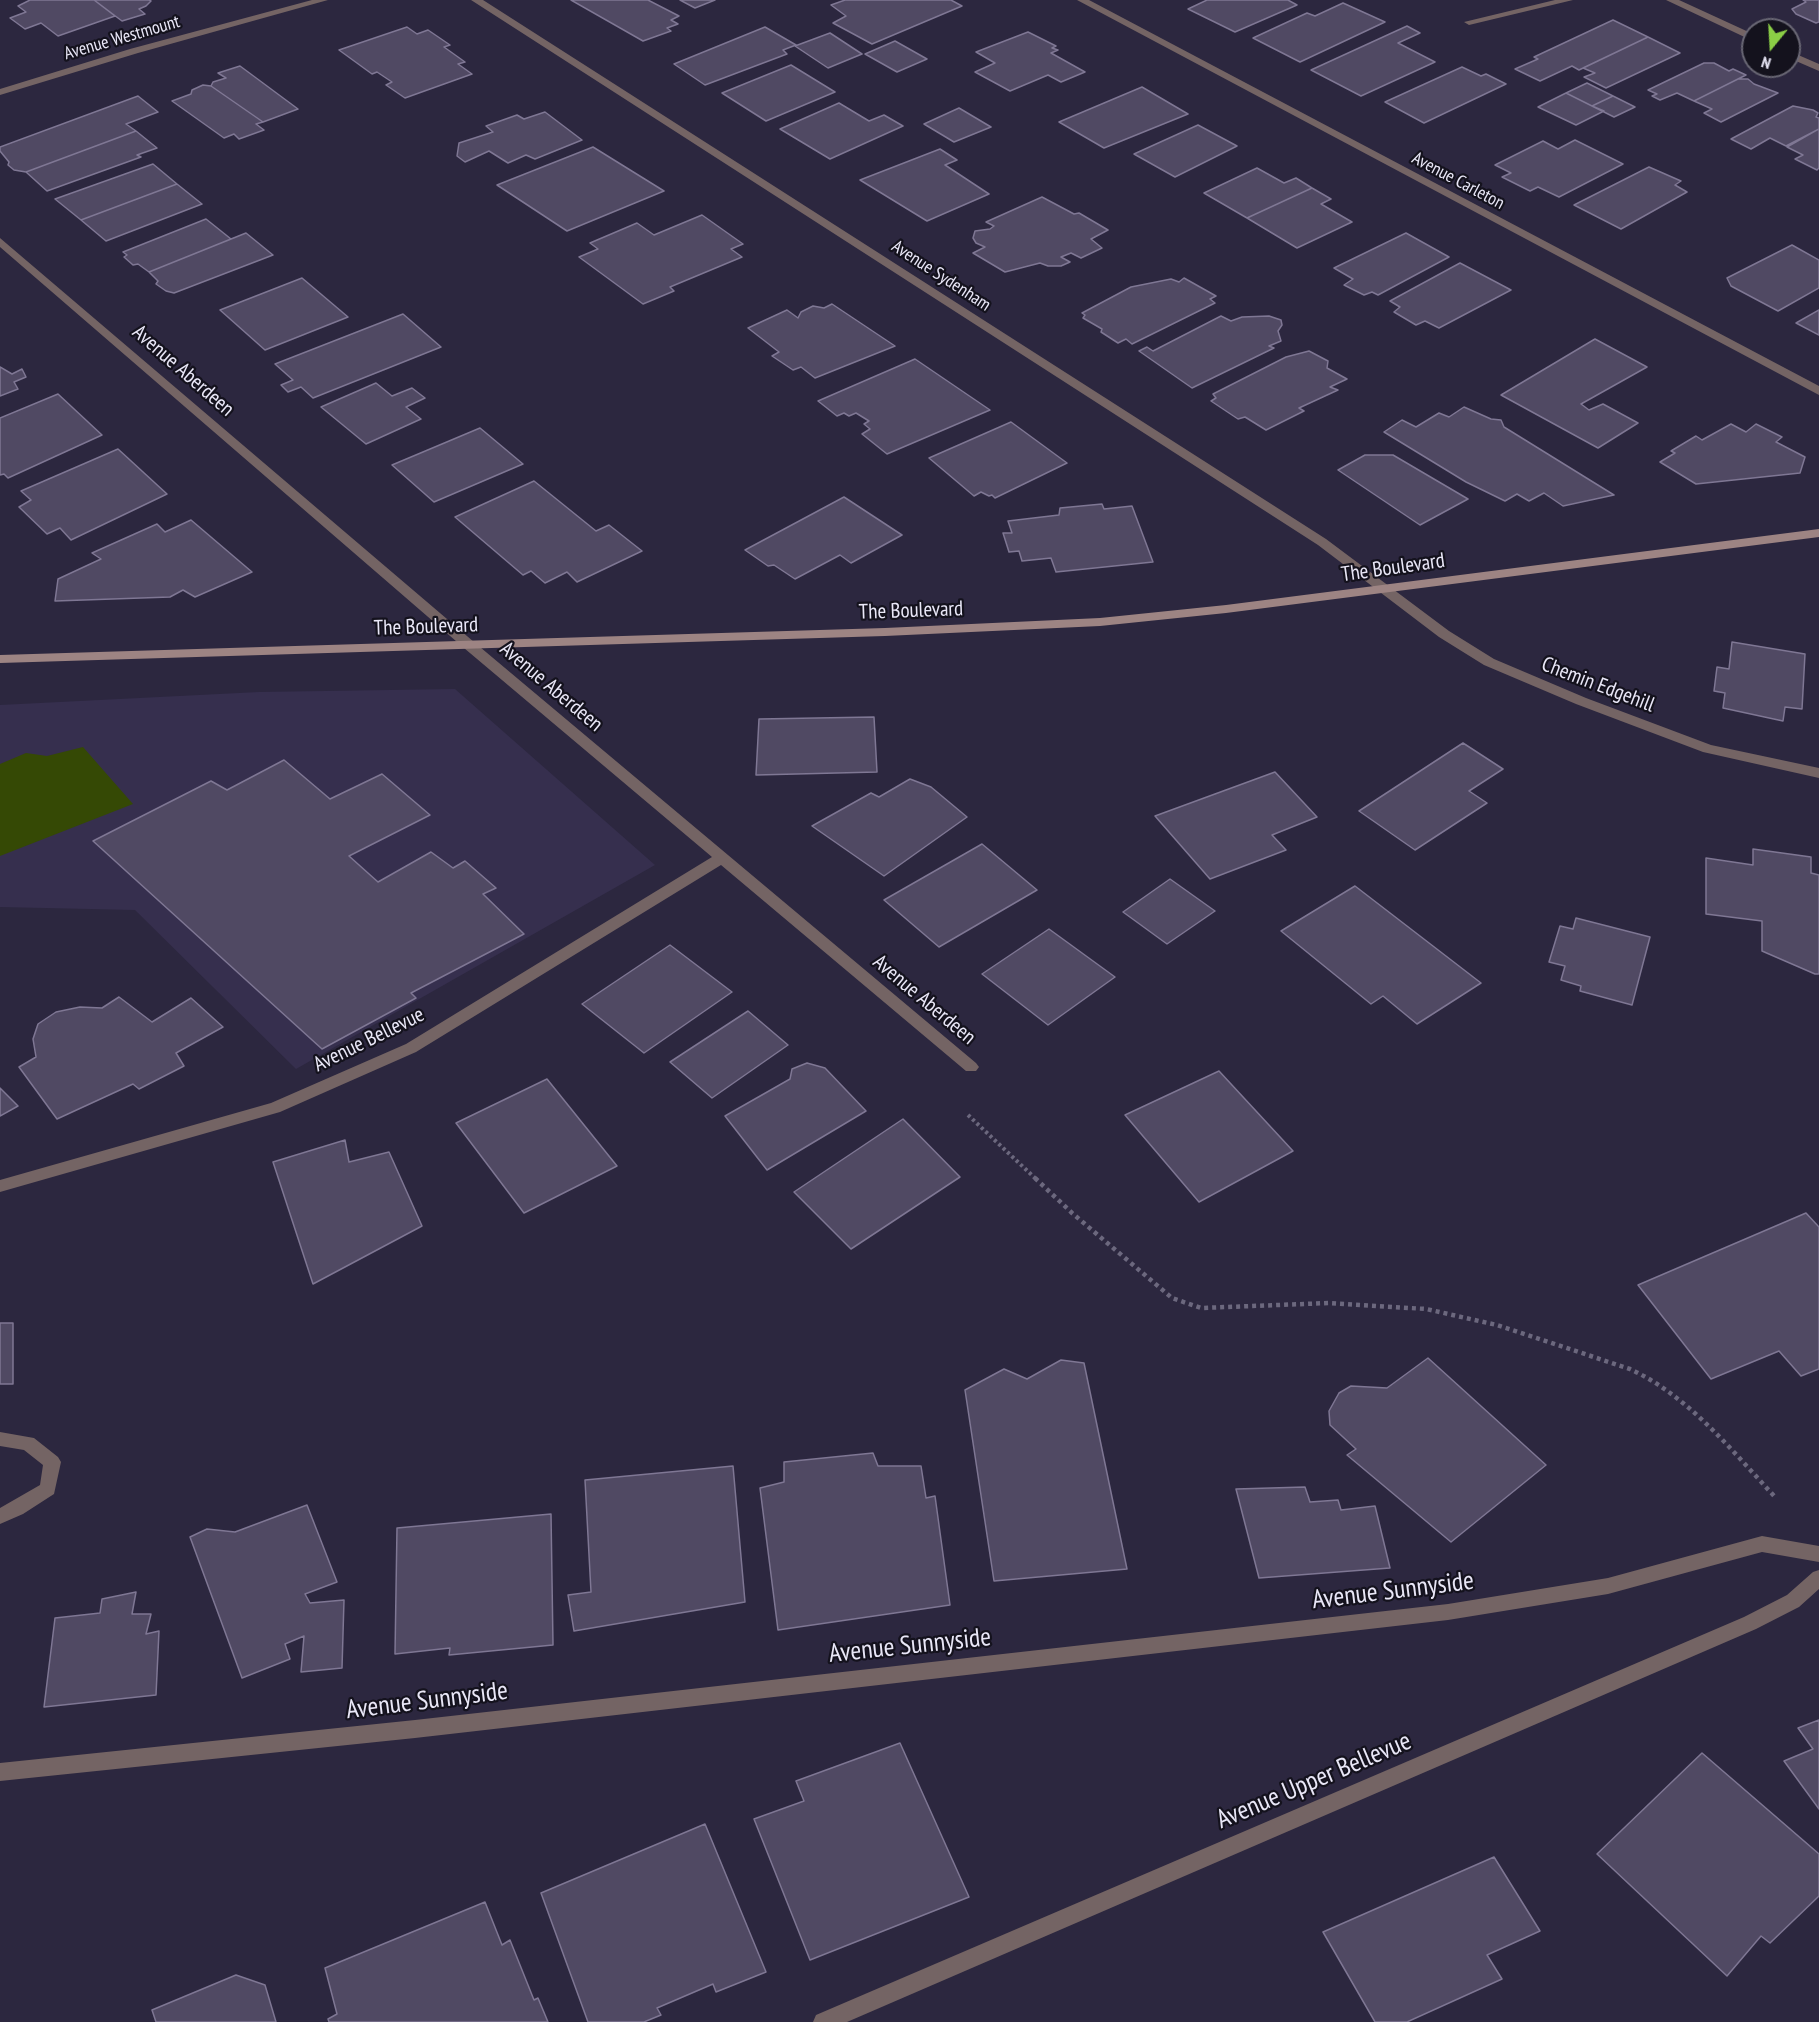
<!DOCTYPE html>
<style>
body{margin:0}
#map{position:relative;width:1819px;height:2022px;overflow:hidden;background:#2c273f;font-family:"PT Sans Narrow",sans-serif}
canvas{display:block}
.north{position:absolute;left:1741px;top:18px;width:60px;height:60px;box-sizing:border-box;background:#14121d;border:2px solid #696774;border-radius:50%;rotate:198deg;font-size:16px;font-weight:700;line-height:24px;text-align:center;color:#e9e7f7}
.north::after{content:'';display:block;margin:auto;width:21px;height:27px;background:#8bce46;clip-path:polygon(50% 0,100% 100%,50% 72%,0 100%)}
</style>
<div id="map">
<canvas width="1819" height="2022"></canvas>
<div class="north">N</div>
</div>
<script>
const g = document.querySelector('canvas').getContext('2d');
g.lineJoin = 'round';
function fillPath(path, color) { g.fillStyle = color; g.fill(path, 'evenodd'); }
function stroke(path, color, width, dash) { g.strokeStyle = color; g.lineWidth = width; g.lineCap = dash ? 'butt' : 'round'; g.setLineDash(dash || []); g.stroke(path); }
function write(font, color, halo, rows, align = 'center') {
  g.font = font + ' "PT Sans Narrow",sans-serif'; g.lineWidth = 4.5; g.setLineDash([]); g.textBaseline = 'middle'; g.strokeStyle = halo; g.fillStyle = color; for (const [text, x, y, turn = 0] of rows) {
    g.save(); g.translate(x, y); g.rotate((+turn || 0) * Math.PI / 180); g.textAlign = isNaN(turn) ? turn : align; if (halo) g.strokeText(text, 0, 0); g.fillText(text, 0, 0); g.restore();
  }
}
const built = new Path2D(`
 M455,689L655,865L296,1069L135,910L0,907V705L259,692Z`);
const green = new Path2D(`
 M83,747L133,804L0,856V764L26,753L47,756Z`);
const building = new Path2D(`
 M30,0H94L115,16L58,36L41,23L25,29L10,18L26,12L18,6Z
 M94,0H149L151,1L146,6L139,9L145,14L122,21Z
 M571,0H648L679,16L671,20L678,24L667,28L671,31L643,41Z
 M680,0H715L695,8Z
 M845,0H951L962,6L872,44L833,23L846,16L831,5Z
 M1207,0H1288L1297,5L1235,32L1188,9Z
 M1803,0H1819V22L1816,23L1796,14L1792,9L1806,2Z
 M1343,3L1385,22L1300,62L1253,38L1307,13L1315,16Z
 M1613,20L1648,37L1579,70L1572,66L1540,81L1515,69L1538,59L1534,57Z
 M1407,26L1420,33L1398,43L1435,62L1361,96L1311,70Z
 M407,27L417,34L428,30L450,45L444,47L465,62L458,64L472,74L405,98L386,85L392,82L377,72L372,74L339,50Z
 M765,27L796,45L783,50L787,54L705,85L674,64Z
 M1028,32L1056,46L1052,48L1058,50L1051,53L1085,72L1061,82L1048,75L1010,91L975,72L995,63L976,52Z
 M830,33L862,54L828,68L795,46Z
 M1648,37L1680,53L1606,88L1584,77L1595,73L1583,68Z
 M895,41L927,59L897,72L865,54Z
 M1704,63H1714L1729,71L1733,69L1746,75L1694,101L1677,93L1660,100L1652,96L1657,94L1648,90Z
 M791,65L835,92L766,121L722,93Z
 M240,66L298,109L263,122L211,86L213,82L226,78L218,73Z
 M1462,67L1481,76L1486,74L1506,84L1424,123L1385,102Z
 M1738,79H1748L1754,84L1778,93L1721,122L1704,113L1712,109L1694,101Z
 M1587,83L1613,96L1592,106L1566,93Z
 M203,85L211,86L263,122L256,124L264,130L239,139L234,134L224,138L172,101L191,94L192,90Z
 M1142,87L1188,114L1104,148L1059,122Z
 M1566,93L1592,106L1604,111L1576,125L1538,107Z
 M138,96L158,112L126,124L136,131L26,172L14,170L8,165L9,162L0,151V147Z
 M1613,96L1635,107L1614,117L1592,106Z
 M839,103L869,121L884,115L903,126L830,159L780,129Z
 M1793,106L1813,110L1818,113L1816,117L1819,118V129L1786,146L1770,138L1751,149L1731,139Z
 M959,108L991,127L954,142L924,124Z
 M545,112L582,140L535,159L526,155L508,163L489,151L465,162L457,156L459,143L493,132L486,126L517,115L524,119Z
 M1198,125L1237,146L1175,177L1134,154Z
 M1819,129V168L1817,170L1795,159L1803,155L1787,147Z
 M136,131L157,148L137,155L141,157L47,191L26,172Z
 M1575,140L1623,164L1559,197L1538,187L1530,191L1502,177L1511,173L1495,165L1543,141L1558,149Z
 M593,147L664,191L567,231L497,185Z
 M940,149L957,160L945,165L989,194L927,221L860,180Z
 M153,164L177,184L81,220L55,199Z
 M1649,167L1681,181L1675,185L1687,192L1621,229L1574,205Z
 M1257,168L1284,183L1296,178L1312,188L1247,218L1204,193Z
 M177,184L202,204L106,241L81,220Z
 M1312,188L1331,199L1321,204L1352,222L1297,248L1247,218Z
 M1042,197L1074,214L1079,213L1108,230L1091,239L1102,248L1081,258L1071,253L1061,257L1070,262L1061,266H1048L1040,263L1005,272L973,253L985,247L976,243L973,238L975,231L990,229L994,226L986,222Z
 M702,215L743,244L731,249L742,257L670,287L674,291L643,304L579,257L598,249L590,243L637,223L654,235Z
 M206,219L231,239L149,272L138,264L133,265L124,257L127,255L123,252Z
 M246,233L273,255L174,293L166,291L156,284L158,281L149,272Z
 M1406,233L1449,257L1378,295L1372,292L1364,295L1344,285L1353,279L1334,268Z
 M1792,245L1819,260V288L1778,311L1731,286L1727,278Z
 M1460,263L1511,290L1439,328L1425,321L1416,325L1394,312L1400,307L1390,301Z
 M302,278L348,317L265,350L220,310Z
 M1184,278L1216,296L1210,299L1215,303L1132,344L1126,339L1118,343L1101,332L1102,329L1083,318L1085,315L1082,313L1131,287L1171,279L1179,282Z
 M832,304L895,346L815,378L801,367L793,370L772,356L779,352L748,328L787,310L798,318L801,312L813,306L824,308Z
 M1819,310V335L1796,323Z
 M403,314L441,347L313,398L301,387L288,392L281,385L293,380L275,364Z
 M1221,316L1231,321L1242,317L1269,316L1281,320L1282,325L1278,331L1281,341L1269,346L1274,348L1192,388L1139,351L1147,347L1153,351Z
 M1595,339L1647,367L1581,404L1589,410L1603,404L1638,423L1598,448L1501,395Z
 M1309,351L1328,361L1327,368L1347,379L1330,387L1338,390L1299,408L1304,411L1266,430L1245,417L1238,419L1211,401L1216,398L1213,394L1286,357Z
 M915,359L990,410L887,454L862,434L870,429L864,424L869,421L856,413L849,416L844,413L837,416L818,401Z
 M0,367L12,374L22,369L26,377L14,382L18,389L0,396Z
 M376,383L392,396L412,388L425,398L406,407L421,419L366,444L321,407Z
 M58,394L102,435L8,478L4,474L0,475V418Z
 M1464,407L1491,419L1501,420L1504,427L1614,495L1563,506L1544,493L1529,501L1517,494L1505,501L1466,482L1384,432L1402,420L1416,427L1439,413L1449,417Z
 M1011,422L1067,463L995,498L992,495L989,496L981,492L974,496L929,458Z
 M1731,424L1746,432L1756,424L1782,437L1776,442L1805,457L1800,473L1696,484L1660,462L1675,453L1671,451L1696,436L1702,440Z
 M480,428L523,464L434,502L392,465Z
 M118,449L167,494L71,540L60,528L47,534L19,507L31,500L21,491Z
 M1365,455H1393L1468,499L1420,525L1338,470Z
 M534,481L596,531L609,525L642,551L577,582L567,572L545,583L531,571L523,575L455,517Z
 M844,497L902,535L851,563L840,555L795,579L774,565L768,566L745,550Z
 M1102,504L1104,509L1132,506L1153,562L1056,572L1051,558L1022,561L1019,551L1009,552L1003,533H1012L1008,521L1059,515L1060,508Z
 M191,520L252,572L195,597L183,590L170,597L55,601L58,579L101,559L92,553L157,524L165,532Z
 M1732,642L1805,654L1802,709L1785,707L1783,721L1723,708L1725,693L1714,691L1717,667L1729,669Z
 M874,717L877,772L756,775L759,719Z
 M1463,743L1503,769L1469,791L1487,803L1415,850L1359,811Z
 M284,760L330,799L382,774L430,815L349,856L378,882L431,852L453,868L465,861L496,888L483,894L524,934L411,993L416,998L322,1049L93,841L211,781L227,790Z
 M1275,772L1317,817L1272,835L1286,850L1210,879L1155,816Z
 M910,779L931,787L967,817L884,876L812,826L871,793L879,797Z
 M982,844L1037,890L939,947L884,900Z
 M1753,849L1811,857V873L1819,875V974H1815L1762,951V921L1706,914V858L1753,865Z
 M1170,879L1215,911L1167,944L1123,912Z
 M1355,886L1481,983L1417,1024L1383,996L1371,1004L1281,931Z
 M1576,918L1650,937L1632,1005L1580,991L1581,986L1561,980L1565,966L1549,962L1560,926L1573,929Z
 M1049,929L1115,977L1048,1025L982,974Z
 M670,945L732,992L644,1053L582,1004Z
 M119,997L152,1022L191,998L223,1027L176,1053L184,1066L139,1089L133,1084L57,1119L19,1067L36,1057L33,1039L38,1024L56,1012L80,1007L102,1008Z
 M748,1011L788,1045L712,1098L670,1062Z
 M807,1063L825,1068L866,1111L767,1170L725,1116L790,1079L792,1069Z
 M1219,1071L1293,1151L1199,1202L1125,1115Z
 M547,1079L617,1166L524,1213L456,1123Z
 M0,1088L18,1106L0,1116Z
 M903,1119L960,1177L851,1249L794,1192Z
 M345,1140L349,1162L389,1152L422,1226L313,1284L273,1162Z
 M1806,1213L1819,1227V1369L1801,1376L1779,1351L1711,1379L1638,1285Z
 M0,1323H13V1384H0Z
 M1428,1358L1546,1465L1451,1542L1347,1455L1356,1449L1330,1425L1329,1411L1339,1393L1351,1386L1387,1388Z
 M1061,1360L1084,1363L1127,1569L994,1581L965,1390L1004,1369L1027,1379Z
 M873,1453L878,1466H921L926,1498L935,1496L950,1605L778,1630L760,1488L784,1482V1462Z
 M733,1466L745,1602L574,1631L568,1595L591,1592L585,1480Z
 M1305,1487L1310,1502L1338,1500L1341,1510L1375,1506L1390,1568L1259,1578L1236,1489Z
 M307,1505L337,1582L305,1594L310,1603L344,1600L342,1668L301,1672L304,1636L285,1644L290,1659L242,1678L190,1537L207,1529L235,1532Z
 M551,1514L553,1645L449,1655L450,1648L395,1654L397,1528Z
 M136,1592L132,1614H151L146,1634L159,1631L156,1695L44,1707L55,1618L100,1613L102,1599Z
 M1819,1720V1809L1784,1761L1813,1749L1798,1728Z
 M900,1743L969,1897L810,1960L754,1819L804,1801L796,1781Z
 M1702,1753L1819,1854V1896L1770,1943L1761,1936L1727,1976L1597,1854Z
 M705,1824L766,1972L716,1992L713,1984L657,2008L661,2015L644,2022H588L541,1893Z
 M1494,1857L1540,1931L1487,1955L1502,1979L1407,2022H1375L1323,1932Z
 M485,1902L502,1945L510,1940L534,2000L538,1998L548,2022H329L328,2019L337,2014L325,1968Z
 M236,1975L265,1985L276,2022H156L152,2010Z`);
const pathFar1 = new Path2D(`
 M968,1115L1036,1179`);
const path = new Path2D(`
 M1035,1178L1072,1213L1172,1298L1201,1308L1329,1303L1426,1309L1497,1325L1630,1369C1690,1397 1732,1451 1776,1498`);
const street = new Path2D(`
 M312,0H328L138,53L0,95V89L130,49Z
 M471,0H483L1326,539L1449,631L1494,659L1586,698L1711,745L1819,768V778L1703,752L1576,704L1484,665L1439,637L1318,545Z
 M1077,0H1089L1819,386V395Z
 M1555,0H1573L1469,25L1464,22Z
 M1666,0H1679L1753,34V41Z
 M1789,51L1819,64V71L1789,58Z
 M0,238L474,642L976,1063L979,1067L976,1071H966L721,865L416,1052L280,1112L0,1192V1180L271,1103L406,1044L712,857L464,648L0,247Z
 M0,1432L34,1438L58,1457L61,1462L54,1494L23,1514L0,1524V1508L40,1485L43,1465L24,1450L0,1446Z
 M1762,1536L1819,1546V1562L1762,1552L1608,1594L1448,1620L415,1738L0,1781V1763L415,1720L1448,1604L1608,1578Z
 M1819,1570V1589L1799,1607L1756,1629L847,2022H813L816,2015L1744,1617L1787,1595L1813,1572Z`);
const secondary = new Path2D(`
 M1819,529V537L1226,613L1100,626L885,636L0,663V655L885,628L1100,618L1226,605Z`);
const farStreetnames = [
 ["Avenue Westmount",122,38,-16],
 ["Avenue Carleton",1458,181,28],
 ["Avenue Sydenham",941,276,33]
];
const streetNames = [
 ["Avenue Aberdeen",183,371,41],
 ["The Boulevard",1393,568,-8],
 ["The Boulevard",911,611,-2],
 ["The Boulevard",426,627,-2],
 ["Chemin Edgehill",1598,685,21],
 ["Avenue Aberdeen",551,687,40],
 ["Avenue Aberdeen",924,1000,40],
 ["Avenue Bellevue",369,1040,-26]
];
const nearStreetnames = [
 ["Avenue Sunnyside",1393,1591,-7],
 ["Avenue Sunnyside",910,1646,-6],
 ["Avenue Sunnyside",427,1701,-7],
 ["Avenue Upper Bellevue",1314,1781,-23]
];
fillPath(built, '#362f4e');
fillPath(green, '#354905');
fillPath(building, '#504963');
stroke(building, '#7f7794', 1.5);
stroke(pathFar1, '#6c687e', 4, [3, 3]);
stroke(path, '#6c687e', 4.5, [4, 4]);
fillPath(street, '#746464');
fillPath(secondary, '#9d8483');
write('18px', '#e9e7f7', '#14121d', farStreetnames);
write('21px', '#e9e7f7', '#14121d', streetNames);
write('26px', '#e9e7f7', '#14121d', nearStreetnames);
</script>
